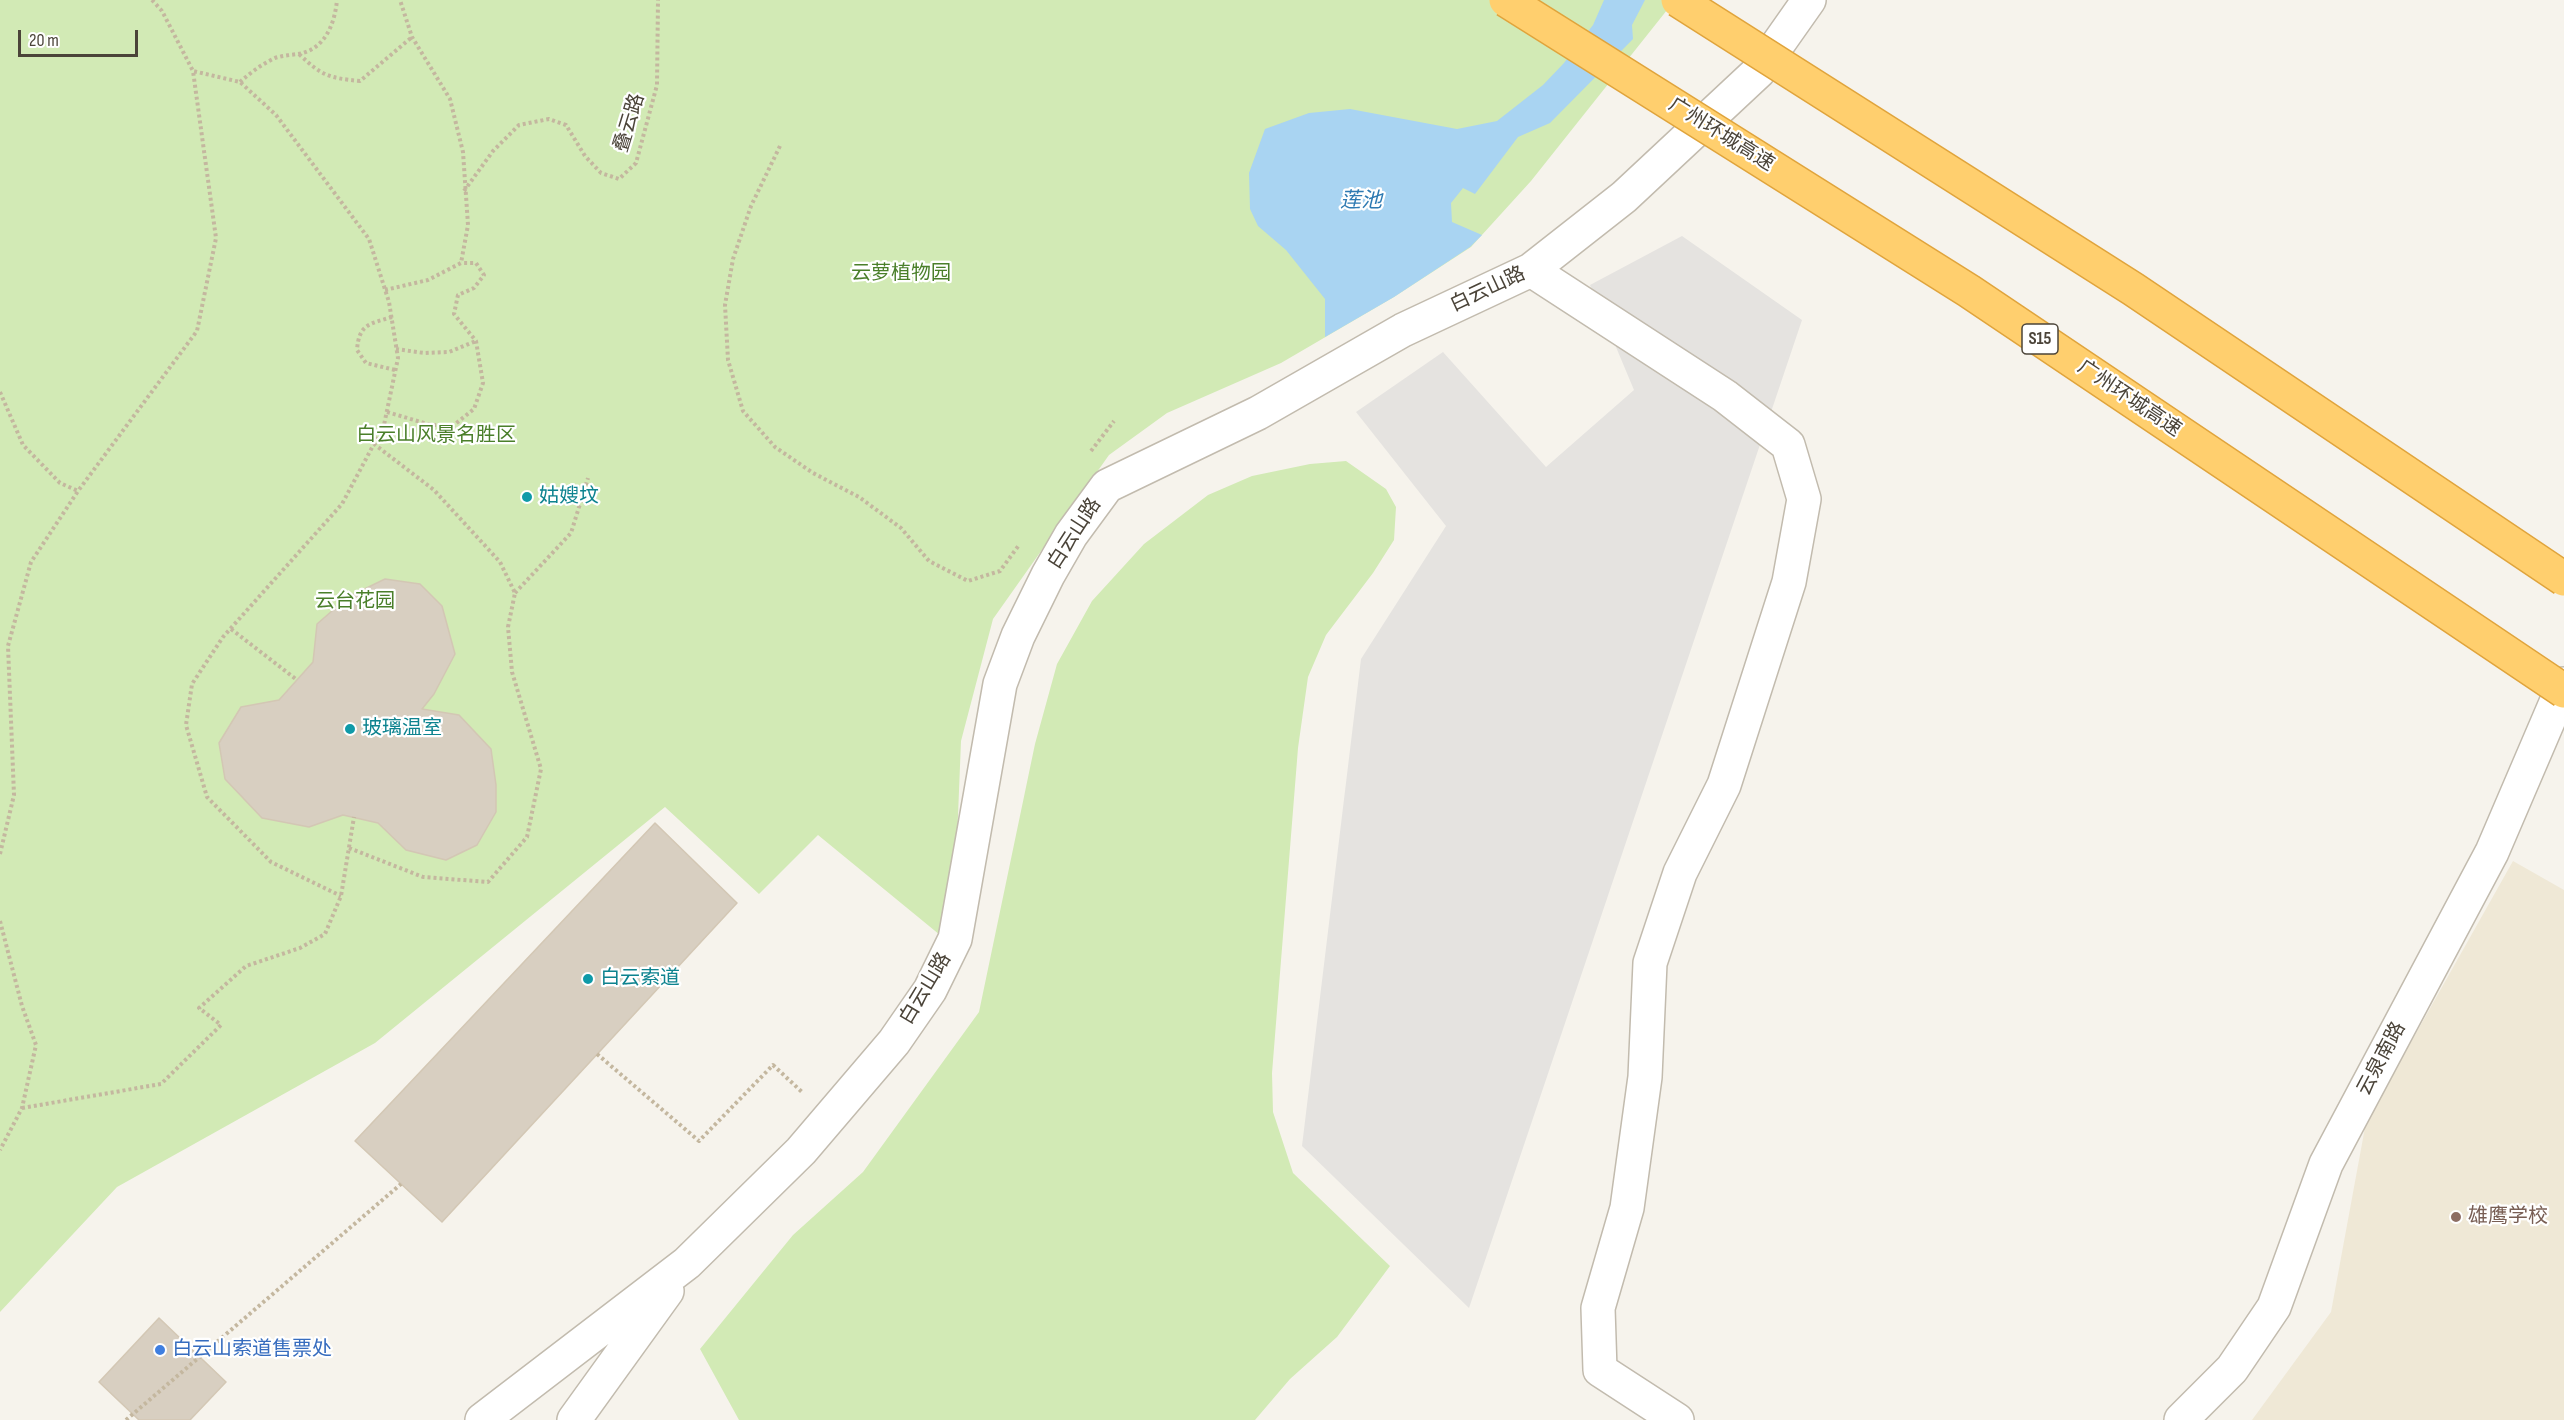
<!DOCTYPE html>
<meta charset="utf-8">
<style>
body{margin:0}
#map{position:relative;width:2564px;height:1420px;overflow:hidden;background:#f6f3ec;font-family:"Sofia Sans Condensed",sans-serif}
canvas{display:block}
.scale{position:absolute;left:18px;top:30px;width:120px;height:27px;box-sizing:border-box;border:3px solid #4b4439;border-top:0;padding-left:8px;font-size:18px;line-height:21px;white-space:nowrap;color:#4b4439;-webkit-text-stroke:4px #fff;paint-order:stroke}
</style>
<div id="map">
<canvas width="2564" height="1420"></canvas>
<div class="scale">20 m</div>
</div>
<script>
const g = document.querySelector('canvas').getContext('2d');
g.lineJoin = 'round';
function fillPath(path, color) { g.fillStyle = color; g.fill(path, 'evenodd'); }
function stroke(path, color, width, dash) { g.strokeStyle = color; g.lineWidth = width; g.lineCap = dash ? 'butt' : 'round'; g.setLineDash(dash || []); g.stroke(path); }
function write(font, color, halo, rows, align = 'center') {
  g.font = font + ' "Sofia Sans Condensed","Noto Sans SC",sans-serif'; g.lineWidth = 4.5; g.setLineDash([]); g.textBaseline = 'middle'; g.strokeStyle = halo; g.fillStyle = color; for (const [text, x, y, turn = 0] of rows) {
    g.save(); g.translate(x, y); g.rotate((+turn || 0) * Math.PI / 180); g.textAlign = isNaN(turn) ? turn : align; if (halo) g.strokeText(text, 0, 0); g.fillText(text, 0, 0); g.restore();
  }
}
const education = new Path2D(`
 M2513,861L2564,890V1420H2252L2331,1312L2366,1122Z`);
const green = new Path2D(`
 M0,0H1675L1531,181L1471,247L1394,297L1281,363L1167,413L1109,455L993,619L961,741L956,865L940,935L818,835L759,894L665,807L375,1043L117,1187L0,1312Z
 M1346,461L1386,489L1396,507L1394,540L1373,573L1326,635L1308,677L1298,748L1272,1073L1273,1112L1293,1173L1390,1266L1337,1337L1290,1379L1255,1420H739L700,1349L793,1235L863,1172L979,1012L1035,744L1057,664L1092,601L1144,544L1208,495L1252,476L1310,464Z`);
const parking = new Path2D(`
 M1682,236L1802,320L1469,1308L1302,1146L1361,659L1446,526L1356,412L1443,352L1546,467L1634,390L1590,285Z`);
const water = new Path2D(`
 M1604,0H1645L1632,25L1633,39L1550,123L1518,137L1475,194L1463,188L1451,203L1452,222L1482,235L1470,247L1394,297L1325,337V299L1286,250L1258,226L1250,209L1249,173L1265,129L1309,113L1350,109L1457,129L1497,121L1543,85L1564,63L1593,25Z`);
const building = new Path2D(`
 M385,579L420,584L442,606L455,654L434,694L422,709L459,715L491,749L496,785V812L477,845L446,860L406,850L378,823L343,815L309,827L262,818L225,779L219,743L241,707L279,700L313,662L317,624L348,597Z
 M655,823L737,903L442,1222L355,1141Z
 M159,1318L226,1382L190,1420H139L99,1382Z`);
const path = new Path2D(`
 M152,0L162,11L193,71
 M299,54C322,76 329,78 360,81L412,37
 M240,82C250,73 262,64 275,58C284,55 294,55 303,53C327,46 335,21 337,0
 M780,146L751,206L733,259L725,305L728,360L743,411L775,447L813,473L859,497L901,528L929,561L968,581L1000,571L1019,545
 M464,191L493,151L519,125L549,119L566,125L585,156L601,173L619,179L636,163L657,85L658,0
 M385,290L428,280L461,263L468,225L463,152L450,99L412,37L400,0
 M392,317C369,324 359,324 357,350L366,363L395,370
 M396,349L424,353L449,352L476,341
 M0,392L23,445L60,483L78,491
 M387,412L431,425H454L474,409L483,383L476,341L454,314L458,295L474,288L484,275L476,263H461
 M1091,451L1114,421
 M515,593L571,533L588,478
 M231,629L297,680
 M349,848L423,877L488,882L527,837L541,769L512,672L508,627L515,593L500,562L434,490L374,444
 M0,854L14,795L8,646L31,562L78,491L197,331L216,238L193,71L240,82L276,115L369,239L389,302L398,358L384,425L342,504L223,637L192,684L186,725L207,797L271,862L341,896
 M0,921L22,1006L36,1045L22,1108L0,1150
 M597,1054L699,1141L773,1065L802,1092
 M22,1108L161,1084L221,1025L199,1008L246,966L300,948L325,934L341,896L354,817
 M126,1420L401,1184`);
const street = new Path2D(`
 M1531,270L1725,396L1788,445L1804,499L1789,582L1724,785L1680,873L1650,963L1645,1077L1627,1208L1598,1308L1600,1370L1677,1420
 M482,1420L687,1263L801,1151L894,1042L930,990L955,939L1000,684L1018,636L1048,575L1071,535L1107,486L1258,413L1403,330L1531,270L1624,197L1759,71L1809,0
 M574,1420L667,1291
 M2181,1420L2232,1369L2274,1307L2326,1164L2492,852L2564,684`);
const highwayBridge = new Path2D(`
 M1506,0L1969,291L2564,691
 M1678,0L2133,289L2564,579`);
const markers = [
 [527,497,6,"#0f9aa8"],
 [350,729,6,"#0f9aa8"],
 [588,979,6,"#0f9aa8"],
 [2456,1217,6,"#8d6e63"],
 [160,1350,6,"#3f7fe0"]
];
const shields = [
 [2040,339,36]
];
const shieldNames = [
 ["S15",2040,339]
];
const streetNames = [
 ["叠云路",630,123,-73],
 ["广州环城高速",1721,135,32],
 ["白云山路",1488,290,-25],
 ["广州环城高速",2129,399,34],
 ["白云山路",1075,534,-57],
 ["白云山路",926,989,-59],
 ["云泉南路",2382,1059,-62]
];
const parkNames = [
 ["云萝植物园",901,274],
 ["白云山风景名胜区",436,436],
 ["云台花园",355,602]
];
const cultureNames = [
 ["姑嫂坟",539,497],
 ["玻璃温室",362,729],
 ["白云索道",600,979]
];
const educationNames = [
 ["雄鹰学校",2468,1217]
];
const shopNames = [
 ["白云山索道售票处",172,1350]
];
const waterNames = [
 ["莲池",1361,202]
];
fillPath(education, '#efe8d6');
fillPath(green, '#d2eab5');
fillPath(parking, '#e5e3e0');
fillPath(water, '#a9d4f2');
fillPath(building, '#d8cfc1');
stroke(building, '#d3c7b4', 1.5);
stroke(street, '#c2bbae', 36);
stroke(path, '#c4b79f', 4, [3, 3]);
stroke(street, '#fff', 33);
stroke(highwayBridge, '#e0a43c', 36, []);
stroke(highwayBridge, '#ffcf6e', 33);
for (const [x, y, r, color] of markers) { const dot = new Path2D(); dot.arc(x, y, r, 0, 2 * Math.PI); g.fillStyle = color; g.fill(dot); stroke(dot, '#fff', 2); }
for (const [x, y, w] of shields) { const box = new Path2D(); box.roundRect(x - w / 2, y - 15, w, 30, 4.5); g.fillStyle = '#fff'; g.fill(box); stroke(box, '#4b4439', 1.5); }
write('bold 18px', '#4b4439', null, shieldNames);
write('20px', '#4b4439', '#fff', streetNames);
write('20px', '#4a7f2a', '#fff', parkNames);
write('20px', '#0d838f', '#fff', cultureNames, 'left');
write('20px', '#785e54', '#fff', educationNames, 'left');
write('20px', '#366cbe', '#fff', shopNames, 'left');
write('italic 21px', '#2e7ab2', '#fff', waterNames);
</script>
